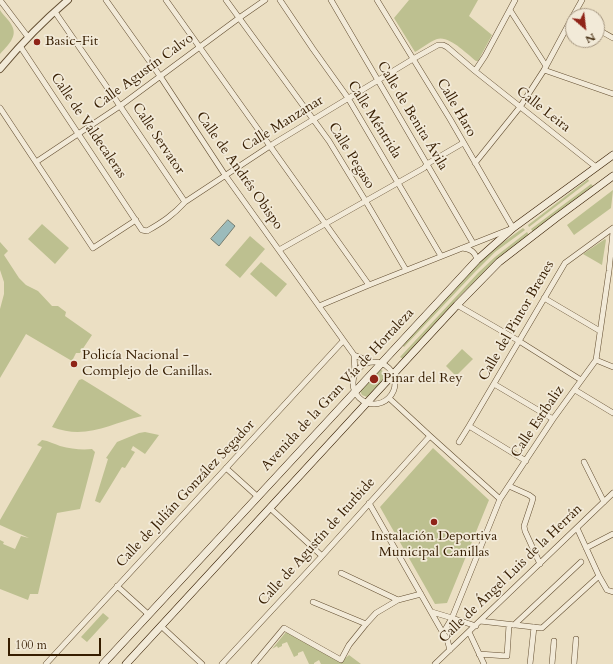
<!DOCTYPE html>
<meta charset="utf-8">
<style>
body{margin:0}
#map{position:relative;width:613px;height:664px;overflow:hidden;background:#ebdfc3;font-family:Cardo,serif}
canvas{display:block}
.north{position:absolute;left:565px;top:8px;width:40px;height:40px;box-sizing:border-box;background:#f2ead8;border:1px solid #a79882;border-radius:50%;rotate:152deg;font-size:11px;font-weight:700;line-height:16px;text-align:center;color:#361d00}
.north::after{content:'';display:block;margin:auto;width:14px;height:18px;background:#8f2418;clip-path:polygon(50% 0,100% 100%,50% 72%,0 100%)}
.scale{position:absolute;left:8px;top:638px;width:93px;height:18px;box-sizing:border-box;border:2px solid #361d00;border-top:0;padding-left:5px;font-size:12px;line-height:14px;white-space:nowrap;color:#361d00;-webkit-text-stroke:3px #f2ead8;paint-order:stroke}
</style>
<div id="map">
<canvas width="613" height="664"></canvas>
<div class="north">N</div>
<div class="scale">100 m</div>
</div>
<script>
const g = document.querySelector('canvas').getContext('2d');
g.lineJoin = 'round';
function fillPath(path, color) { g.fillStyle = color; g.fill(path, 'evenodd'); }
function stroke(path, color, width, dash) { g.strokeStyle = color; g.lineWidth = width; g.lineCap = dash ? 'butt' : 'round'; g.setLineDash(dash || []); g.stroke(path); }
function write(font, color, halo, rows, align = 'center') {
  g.font = font + ' Cardo,serif'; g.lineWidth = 3.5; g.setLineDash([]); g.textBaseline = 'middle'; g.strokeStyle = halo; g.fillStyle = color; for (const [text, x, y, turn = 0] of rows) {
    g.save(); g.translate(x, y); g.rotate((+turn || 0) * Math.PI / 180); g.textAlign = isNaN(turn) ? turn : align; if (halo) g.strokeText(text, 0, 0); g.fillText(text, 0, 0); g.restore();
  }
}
const green = new Path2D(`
 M409,0H478L469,16L492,35L478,61H476C467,54 449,35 437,39C429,42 422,48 415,52L394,18Z
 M0,10C3,15 10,21 12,26C18,37 7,46 0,54Z
 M588,179L589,181L529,227L528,225Z
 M591,184L593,186L533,232L531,229Z
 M613,190L611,208L574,235L567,225Z
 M42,224L69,248L55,264L28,239Z
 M523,228L525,230L495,252L474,273L404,347L402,345L477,264L498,246Z
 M527,232L529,235L487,269L459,297L403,359L400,357L478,273L495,257Z
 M250,236L265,249L240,278L225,265Z
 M605,239L606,240L602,265L583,254Z
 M0,242L8,251L4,255L19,278L26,285L38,291L52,306H58L66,312L65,316L92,335L80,353H76L72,361L26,334L0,378V309L4,294V282L0,270Z
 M261,262L287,284L276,297L250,274Z
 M462,349L473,359L456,376L446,366Z
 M380,369L384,372L387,376L367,397L362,395L360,391Z
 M82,379L87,382L142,416C109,424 86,440 52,427L79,380Z
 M145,432L159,435L145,454L133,446L131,450L135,452L125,468L122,467L100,503L95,501L108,459L106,458L117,442L139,433Z
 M42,440C49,441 54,444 60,446C71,449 82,450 92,449L95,452L80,509L57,513L38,594H30L28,600L0,589V540L4,542L3,544L15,549L21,536L29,538L0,525V520L42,447L37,445Z
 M433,448L489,500L447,603L435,604L380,507Z
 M103,613L109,618L87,642L81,637Z
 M286,632L341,662L349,655L361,664H321L319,660L314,663V664H309L303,651L298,653V655L294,657L287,642L282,644V646L278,648L277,646L272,649Z`);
const water = new Path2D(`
 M228,220L235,226L219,246L211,239Z`);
const minor = new Path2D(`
 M0,0L28,37
 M106,0L160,76L225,175L354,355L371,362
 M166,0L369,285
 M226,0L329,141L365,200L406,270
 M280,0L313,49L348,98L441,256
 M331,0L473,243
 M510,10L546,66
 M55,12L120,106L185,202
 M573,16L582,0
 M597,29L613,38
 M20,46L75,129L142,230L147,231C163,222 173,215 185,202L273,144L413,59L438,45H443L447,47L475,71L596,167
 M544,70L613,94
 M475,71L485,56L515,0
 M0,108L93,248L136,220
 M36,162L120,106L239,18L265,0
 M475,163L520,107L544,70L573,16
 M462,248C470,249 475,251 477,260
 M279,250L424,168L427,164L463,143
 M544,298L600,331
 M457,305L519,341L581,380
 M319,306L369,285L513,228L450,119L377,0
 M354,355L355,373
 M596,360L613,367
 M353 383a21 21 0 1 1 42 0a21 21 0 1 1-42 0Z
 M494,384L553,419
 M575,390L613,413
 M389,398L430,436L500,499
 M469,426L526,461
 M459,442L469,426L565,263L613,228
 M584,462L604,502
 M226,468L258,497
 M509,486L529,495L533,498L532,502L524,526L525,531L540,564
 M369,503L443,633
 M270,508L322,556
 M577,528L599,576L607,590L613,592
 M586,548L613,534
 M341,573L398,600
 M117,586L149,615
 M313,602L366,624
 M432,612L452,618L500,499L553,419L596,360L609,271L613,232
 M480,621L542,628L599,576
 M514,625L581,562
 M161,626L202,664
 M469,632L484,664
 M450,650L447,639L443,633L452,618L476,626
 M479,654L507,656L509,625
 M46,664L343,341
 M222,664L322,556L430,436
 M254,664L284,628L341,660L349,645L366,624L376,613L398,600L421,594
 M435,664L613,493
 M530,664L534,627
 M552,664L554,641
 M574,664L576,639`);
const tertiary = new Path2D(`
 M0,69C21,44 43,21 68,0`);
const secondary = new Path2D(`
 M103,664L477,260L513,228L613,155
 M126,664L457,305L499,262L556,218L613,176`);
const markers = [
 [37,42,4,"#8f2418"],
 [74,364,4,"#8f2418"],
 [374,379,5,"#8f2418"],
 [434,522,4,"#8f2418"]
];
const poiNames = [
 ["Basic-Fit",45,42],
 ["Policía Nacional -",82,356],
 ["Complejo de Canillas.",82,372],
 ["Pinar del Rey",383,379],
 ["Instalación Deportiva",434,537,"center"],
 ["Municipal Canillas",434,553,"center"]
];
const streetNames = [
 ["Calle Agustín Calvo",144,72,-36],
 ["Calle Haro",456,108,60],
 ["Calle Leira",543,110,38],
 ["Calle de Benita Ávila",412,116,59],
 ["Calle Méntrida",374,120,58],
 ["Calle Manzanar",283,124,-32],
 ["Calle de Valdecaleras",88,126,56],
 ["Calle Servator",158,139,56],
 ["Calle Pegaso",351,156,58],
 ["Calle de Andrés Obispo",239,171,55],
 ["Calle del Pintor Brenes",517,321,-60],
 ["Avenida de la Gran Vía de Hortaleza",338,390,-47],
 ["Calle Estíbaliz",538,422,-56],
 ["Calle de Julián González Segador",186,494,-47],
 ["Calle de Agustín de Iturbide",317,542,-48],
 ["Calle de Ángel Luis de la Herrán",511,574,-44]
];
fillPath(green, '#bdc090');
fillPath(water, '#9bbbbb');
stroke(water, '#737c70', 1);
stroke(minor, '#634e31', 6);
stroke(tertiary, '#634e31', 8);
stroke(secondary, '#361d00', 8);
stroke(minor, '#f2ead8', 5);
stroke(tertiary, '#f2ead8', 6);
stroke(secondary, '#f2ead8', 7);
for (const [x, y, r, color] of markers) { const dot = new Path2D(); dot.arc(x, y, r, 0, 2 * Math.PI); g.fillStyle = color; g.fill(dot); stroke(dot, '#f2ead8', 1.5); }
write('14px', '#361d00', '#f2ead8', poiNames, 'left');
write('14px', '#361d00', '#f2ead8', streetNames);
</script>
